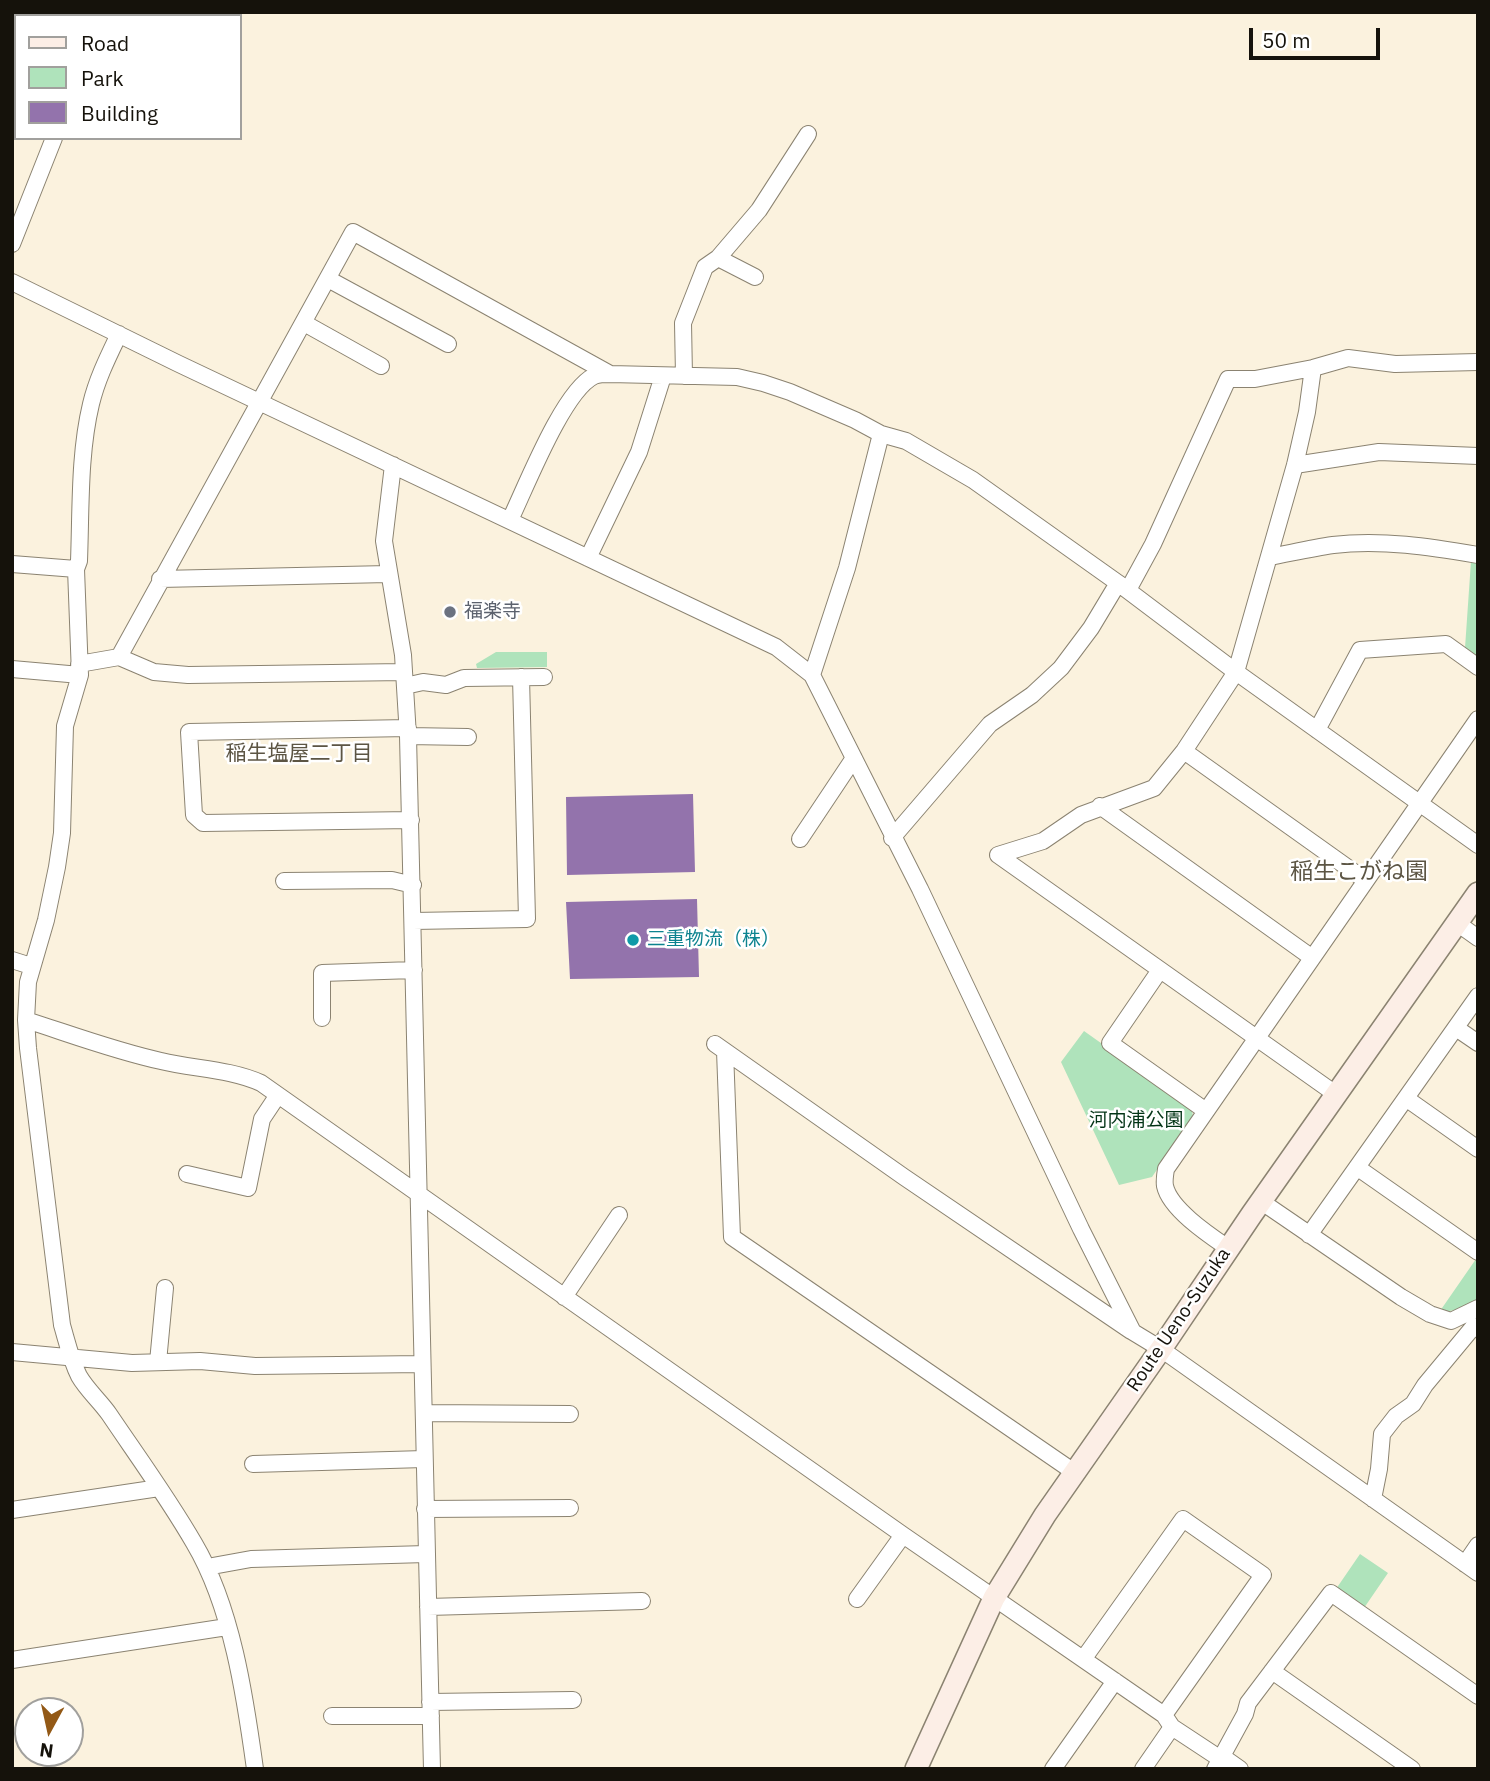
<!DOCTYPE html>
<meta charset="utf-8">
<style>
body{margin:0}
#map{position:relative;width:1490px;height:1781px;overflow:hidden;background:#fbf2de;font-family:"IBM Plex Sans",sans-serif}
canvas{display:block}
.frame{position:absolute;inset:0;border:14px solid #15120b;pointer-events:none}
.legend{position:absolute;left:14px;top:14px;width:228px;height:126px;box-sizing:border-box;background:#fff;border:2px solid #a1a09d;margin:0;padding:9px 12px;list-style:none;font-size:21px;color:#15120b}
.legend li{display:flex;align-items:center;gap:14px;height:35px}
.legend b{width:35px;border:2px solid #a1a09d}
.north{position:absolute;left:14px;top:1697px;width:70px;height:70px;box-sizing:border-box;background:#fff;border:2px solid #a1a09d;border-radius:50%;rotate:188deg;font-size:19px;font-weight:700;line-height:28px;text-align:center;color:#15120b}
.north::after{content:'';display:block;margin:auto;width:24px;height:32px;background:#935916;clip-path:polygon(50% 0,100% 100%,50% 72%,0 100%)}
.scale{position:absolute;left:1249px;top:28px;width:131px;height:32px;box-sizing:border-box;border:4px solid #15120b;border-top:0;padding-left:9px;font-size:21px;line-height:24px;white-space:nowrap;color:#15120b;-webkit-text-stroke:5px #fff;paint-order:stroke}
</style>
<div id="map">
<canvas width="1490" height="1781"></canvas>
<div class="frame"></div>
<ul class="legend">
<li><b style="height:9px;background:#fceee6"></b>Road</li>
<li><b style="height:19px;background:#afe3bb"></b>Park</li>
<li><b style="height:19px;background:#9373ac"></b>Building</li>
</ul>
<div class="north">N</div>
<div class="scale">50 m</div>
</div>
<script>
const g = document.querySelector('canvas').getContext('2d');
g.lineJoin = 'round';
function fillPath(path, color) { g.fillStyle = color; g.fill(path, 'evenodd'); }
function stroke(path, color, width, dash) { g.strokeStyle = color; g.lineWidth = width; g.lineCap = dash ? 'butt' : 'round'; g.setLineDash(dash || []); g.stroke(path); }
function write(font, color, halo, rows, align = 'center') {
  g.font = font + ' "IBM Plex Sans","Noto Sans JP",sans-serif'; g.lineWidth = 5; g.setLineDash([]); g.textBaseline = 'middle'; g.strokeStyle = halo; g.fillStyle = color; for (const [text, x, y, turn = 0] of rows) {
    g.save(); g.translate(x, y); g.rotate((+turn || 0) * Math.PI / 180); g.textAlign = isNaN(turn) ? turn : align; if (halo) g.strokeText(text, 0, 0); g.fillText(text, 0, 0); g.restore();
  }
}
const green = new Path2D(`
 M1471,561L1478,563V657L1465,648Z
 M496,652H547V667L477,668L476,664Z
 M1084,1031L1191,1107L1193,1116L1152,1177L1119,1185L1061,1062Z
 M1476,1259L1478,1300C1465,1306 1455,1313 1440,1311Z
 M1360,1554L1388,1573L1364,1608L1336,1589Z`);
const building = new Path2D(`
 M693,794L695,872L567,875L566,797Z
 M697,899L699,977L570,979L566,902Z`);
const minor = new Path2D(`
 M140,16L141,12
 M12,60L16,61
 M12,244L54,138
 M718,258L755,277
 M328,279L448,344
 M12,282L179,364L776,647L812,675L920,889L1081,1229L1133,1332L1161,1349L1478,1573
 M304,323L381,366
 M119,334C108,357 97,379 91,404C79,454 81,509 79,561L76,569L80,675L65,726L62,833L57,867L46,920L28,982L26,1020L28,1048L62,1325C67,1342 71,1360 79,1376C87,1390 100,1401 109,1414C138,1457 168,1498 194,1543C232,1607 245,1696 255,1769
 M684,376L683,323L705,267L718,258L759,210L808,134
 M393,465L384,541L403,655L408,736L432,1769
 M1295,465L1379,452L1478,456
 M510,520C526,487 563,391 594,376C599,374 605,374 610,374L737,377L763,383L790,392L855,420L881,434L906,441L973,480L1118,583L1236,672L1478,845
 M1270,557C1291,553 1312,548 1333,545C1381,539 1431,547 1478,555
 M588,558L639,452L663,376
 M12,564L76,569
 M160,579L388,574
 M1128,590L1153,544L1228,379H1255L1313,368L1348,358L1395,364L1478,362
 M119,657L353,232L610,374
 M79,664L119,657L154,672L188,675L404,672
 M12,669L80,675
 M812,675L847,568L881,434
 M405,686L423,682L446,685L464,678L544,677
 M408,728L189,732L194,815L203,823L411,820
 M1317,730L1360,650L1446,644L1478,667
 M408,736L468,737
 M1184,751L1365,880
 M1100,806L1311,957
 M892,838L990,724L1032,695L1061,668L1091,628L1118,583
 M800,839L854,758
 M998,855L1043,841L1081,815L1154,788L1184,751L1236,672L1295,465L1307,412L1313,368
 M998,855L1337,1095
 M284,881L392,880L413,885
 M413,921L527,919L521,677
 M1457,923L1478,938
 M12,960L31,966
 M1160,970L1110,1043L1206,1111
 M322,1018V973L414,970
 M26,1020C70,1034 115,1051 161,1061C194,1069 230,1069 261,1083L903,1535L1164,1715L1172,1727L1216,1756L1223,1757L1240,1769
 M1456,1028L1478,1043
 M715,1044L904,1177L1131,1331
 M725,1051L732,1237L1074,1472
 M1407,1099L1478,1149
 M1358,1168L1478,1252
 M187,1174L248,1188L262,1119L278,1095
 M1262,1202L1401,1297L1430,1314L1451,1321L1478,1308
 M1309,1235L1478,996
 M1228,1248C1209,1235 1170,1209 1165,1186C1164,1181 1165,1175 1166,1169L1478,719
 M564,1297L619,1215
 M12,1352L132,1363L200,1361L255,1366L422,1364
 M158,1362L165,1288
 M424,1413L570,1414
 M253,1464L424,1459
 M1373,1499L1379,1469L1382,1434L1396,1416L1413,1404L1425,1385L1474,1326L1478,1329
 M425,1509L570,1508
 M12,1510L159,1488
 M1465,1564L1478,1545
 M207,1567L251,1559L426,1554
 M857,1599L903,1535
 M428,1607L642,1601
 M1084,1658L1183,1519L1263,1575L1164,1715
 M12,1660L227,1627
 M1272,1671L1412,1769
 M430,1702L573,1700
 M332,1716H431
 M1053,1769L1115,1681
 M1143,1769L1172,1727
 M1215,1769L1245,1714L1248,1703L1331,1593L1478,1696`);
const secondary = new Path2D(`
 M916,1769L994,1598L1045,1515L1161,1349L1252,1214L1478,893`);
const markers = [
 [450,612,7,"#6b7280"],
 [633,940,7,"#0f9aa8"]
];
const worshipNames = [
 ["福楽寺",464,612]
];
const cultureNames = [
 ["三重物流（株）",647,940]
];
const parkNames = [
 ["河内浦公園",1136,1121]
];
const streetNames = [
 ["Route Ueno-Suzuka",1179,1320,-56]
];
const neighbourhoodNames = [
 ["稲生塩屋二丁目",299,754]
];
const quarterNames = [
 ["稲生こがね園",1359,872]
];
fillPath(green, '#afe3bb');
fillPath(building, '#9373ac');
stroke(minor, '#8b8371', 18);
stroke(secondary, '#8b8371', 24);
stroke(minor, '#fff', 16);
stroke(secondary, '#fceee6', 21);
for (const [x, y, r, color] of markers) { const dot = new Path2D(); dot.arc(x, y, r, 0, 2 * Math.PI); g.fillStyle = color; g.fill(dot); stroke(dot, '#fff', 2.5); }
write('19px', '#5b616d', '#fff', worshipNames, 'left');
write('19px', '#0d838f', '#fff', cultureNames, 'left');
write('19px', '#033416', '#fff', parkNames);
write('19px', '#15120b', '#fff', streetNames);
write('21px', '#5c5544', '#fff', neighbourhoodNames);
write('23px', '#5c5544', '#fff', quarterNames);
</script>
